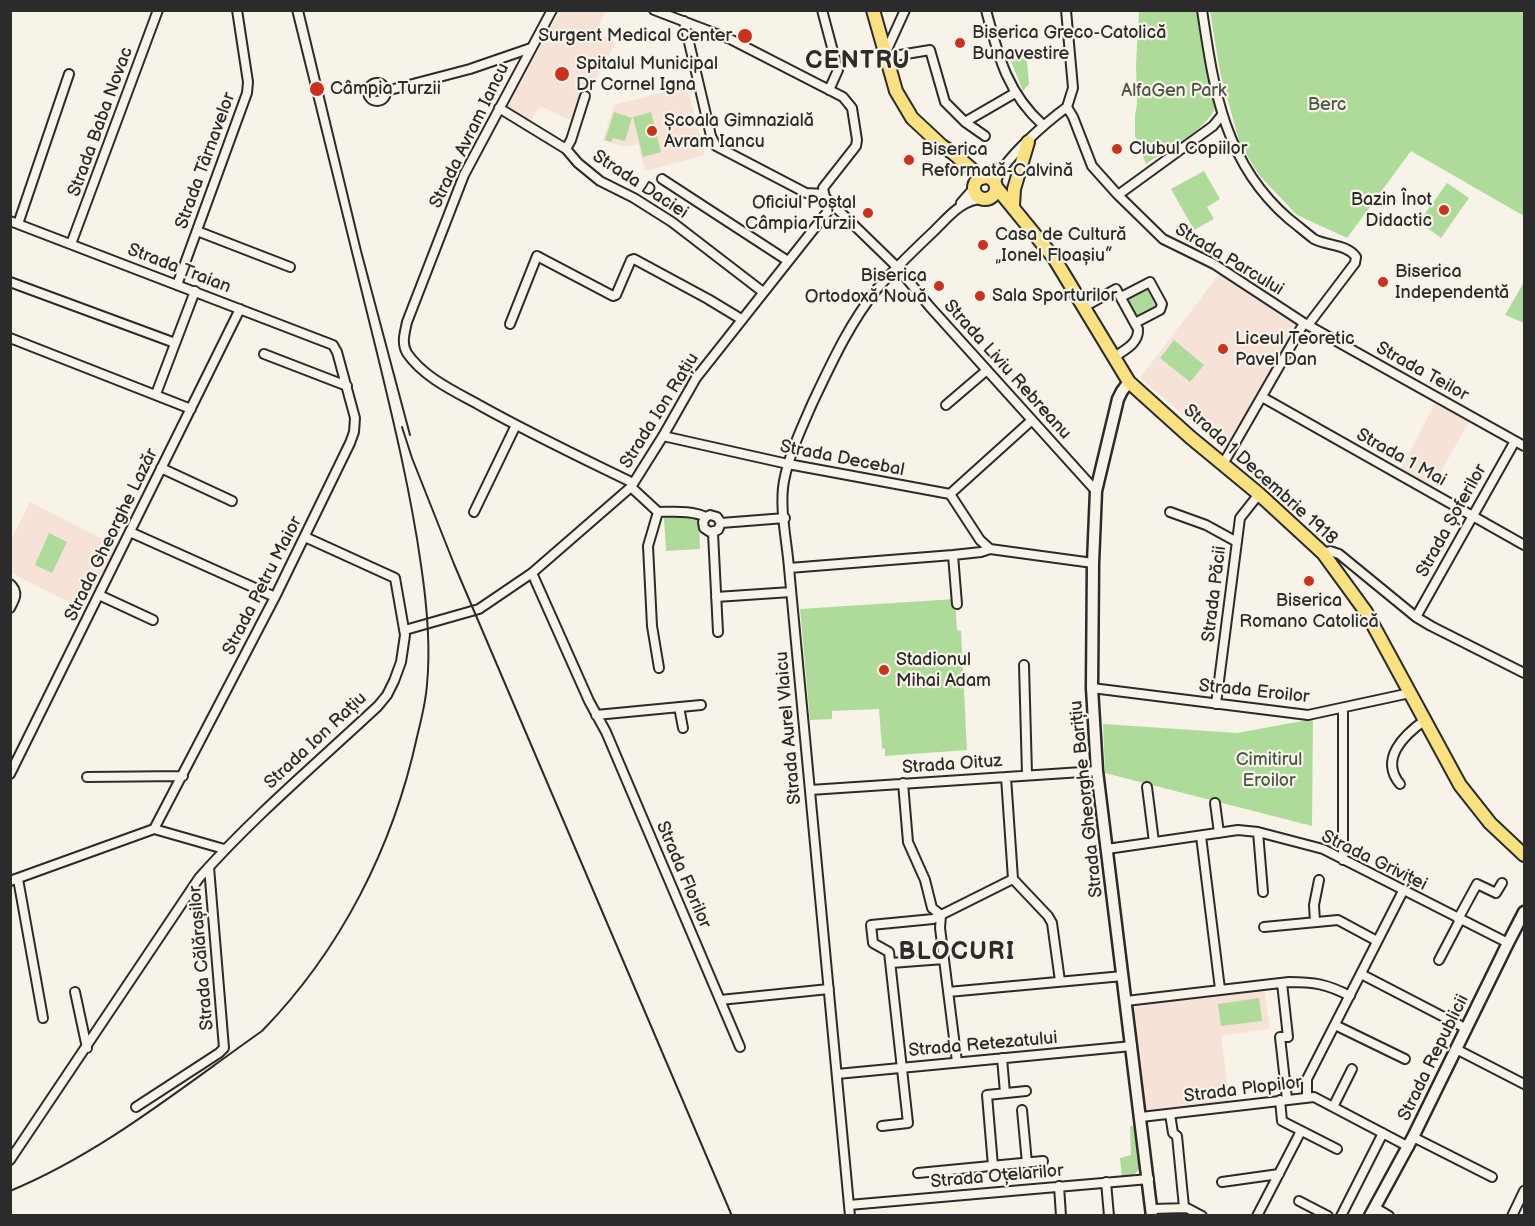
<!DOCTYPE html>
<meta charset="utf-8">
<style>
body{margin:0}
#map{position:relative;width:1535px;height:1226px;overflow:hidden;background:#f7f3e8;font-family:"Balsamiq Sans",sans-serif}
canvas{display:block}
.frame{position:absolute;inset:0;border:12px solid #2b2b2b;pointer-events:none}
</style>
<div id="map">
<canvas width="1535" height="1226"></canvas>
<div class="frame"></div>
</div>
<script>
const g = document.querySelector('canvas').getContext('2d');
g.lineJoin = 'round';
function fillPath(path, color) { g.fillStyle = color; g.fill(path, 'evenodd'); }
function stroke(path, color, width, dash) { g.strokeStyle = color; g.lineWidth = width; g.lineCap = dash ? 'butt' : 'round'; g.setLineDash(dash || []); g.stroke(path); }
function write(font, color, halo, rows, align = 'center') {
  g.font = font + ' "Balsamiq Sans",sans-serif'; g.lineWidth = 4.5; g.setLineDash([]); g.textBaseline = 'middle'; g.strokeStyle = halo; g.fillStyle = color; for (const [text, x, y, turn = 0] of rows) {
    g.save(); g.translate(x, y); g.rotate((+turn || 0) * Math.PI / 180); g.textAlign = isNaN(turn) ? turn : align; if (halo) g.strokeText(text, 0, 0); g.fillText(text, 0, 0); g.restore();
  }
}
const built = new Path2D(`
 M560,11H606L596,32L616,43L572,121L540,106L530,122L506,109Z
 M687,86L705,155L645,171L638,144L624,147L603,140L614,105Z
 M1220,273L1296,322L1297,326L1224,449L1140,378Z
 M1435,403L1469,422L1432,487L1401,469Z
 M30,502L116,546L83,609L11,573L10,542Z
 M1264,985L1270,1029L1221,1036L1230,1101L1145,1113L1129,1004Z`);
const green = new Path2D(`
 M1139,11H1200L1215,108C1206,130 1166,150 1146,164L1135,136V115L1137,104L1136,64Z
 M1210,11H1524V216L1411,151L1347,238L1297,215L1259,175L1240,144L1220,72Z
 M1026,50L1029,84L1023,91L1009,56Z
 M614,112L632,118L625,141L613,138L611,142L605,140Z
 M651,112L661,152L643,157L633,117Z
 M1204,171L1220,199L1207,207L1214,219L1194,230L1171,189Z
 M1447,183L1469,198L1441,238L1419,222Z
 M1524,282V323L1505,315Z
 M1149,285L1161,307L1136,320L1124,298Z
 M1174,340L1204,365L1190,382L1160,358Z
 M699,516L700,549L666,551L664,518Z
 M49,533L67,542L52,573L35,565Z
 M955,599L957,630L961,631L967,750L885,756V749L882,748L879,709L832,711V719L810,720L800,609Z
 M1313,719L1312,826L1105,773L1103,724L1237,733Z
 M1259,998L1262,1021L1221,1026L1218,1004Z
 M1137,1125C1140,1146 1152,1175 1122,1178L1120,1158L1131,1155L1130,1126Z`);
const minor = new Path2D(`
 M552,10L464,175L407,322C405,332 401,343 407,353C424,378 456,392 481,406C531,434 582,458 633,483
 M654,10L730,39L843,97L852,108L857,140L856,146L823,188L825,197L897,267L930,307L1096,491
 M822,10L838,70L829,90
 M905,10L885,54L894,56L930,50L945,102L965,122L1015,93
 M986,10C998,55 1007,93 1043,125
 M1066,10L1073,88L1067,107
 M1202,10C1214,90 1224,163 1289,219C1297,225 1306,233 1314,239C1327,246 1347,244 1356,257L1355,263L1308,325
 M684,21L711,136L716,146L806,193L824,194
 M368 92a9 9 0 1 1 18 0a9 9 0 1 1-18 0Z
 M386,91L470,69L531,48
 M1067,107L1073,117L1092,166L1118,195L1163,239L1214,264L1304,323L1223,464
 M499,108L566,149L578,163L600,181L634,198L672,222L763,292
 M965,122L985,136
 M566,149L571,140L585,96
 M986,178L1002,166
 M662,179L788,261
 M995,185C999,162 1048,121 1067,107
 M1118,195L1213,126L1222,115
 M961,203L975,187
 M10,221L333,345L337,352L355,418L354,432L350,443L275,597L154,829
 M18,224L69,74
 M197,231L290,267
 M71,244L158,10
 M10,282L175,343
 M177,285L247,93L248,82L237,10
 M1121,297L1150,282L1162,304L1160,310L1135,323
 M1084,307L1116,289L1138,329C1139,344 1124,350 1113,358
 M1304,323L1524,446
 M510,324L537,256L613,296L616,295L631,260L634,259L708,299L741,319
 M10,338L191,409
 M264,354L347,386
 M156,394L195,291
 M1262,397L1524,545
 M946,405L987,370
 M663,436L788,464L950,494L980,540L990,549
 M161,468L232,501
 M631,487L658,512C674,512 691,510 706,517L710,515L717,517L721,523
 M950,494L1032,420
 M474,512L516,425
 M658,512L648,546L652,626L659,668
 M1170,512L1206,525L1237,542
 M706,517L703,522L704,528L710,532L718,530L721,523
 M721,523L785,518
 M130,532L275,597
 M713,533L718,632
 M1323,553L1330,551L1339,554L1416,617L1431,626L1524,673
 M953,555L957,604
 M789,568L953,555L981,552L990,549L1093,563
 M532,573L589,701L606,732L740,1047
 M10,584C19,592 15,599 10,608
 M99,595L153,620
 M716,597L791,592
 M1416,617L1515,441
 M405,630L479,609L532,573L631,487L663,436L696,378L832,206
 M1024,665L1027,774
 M1092,688L1308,715L1410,693
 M1216,704L1240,518L1259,494
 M679,707L683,728
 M1343,708V860
 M596,715L701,705
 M10,774L240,309
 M87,777L183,776
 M1006,777L1013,879
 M903,783L908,842L925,880L932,908L941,915
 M1400,784C1379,759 1404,735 1425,720
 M1147,787L1154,842
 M810,790L1097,771
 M1215,803L1219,833
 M1258,832L1263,892
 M1201,836L1220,989
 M1107,849L1238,830L1258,832L1323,849L1508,943
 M18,879L43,1018
 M10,881L154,829L224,849
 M941,915L940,928L957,1062
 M1458,919L1477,884L1496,893L1502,883
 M1315,922L1314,905L1319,880
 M1264,927L1338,920L1377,941
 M1439,960L1460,920
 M891,963L944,959
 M1361,974L1467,1029
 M1282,983L1288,1037H1280L1287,1099
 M75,992L87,1048
 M948,992L1123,976
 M720,1000L829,989
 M1126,1001L1289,982C1314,982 1327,984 1350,996
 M1335,1025L1405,1059
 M1456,1049L1524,1084
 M1002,1058L1005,1093
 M837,1074L1132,1046
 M1307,1096V1079L1403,891
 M1280,1100L1282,1121L1337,1149
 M136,1107L219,1053L224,1048L209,867
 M1333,1107L1352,1069
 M1022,1110L1027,1163
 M1170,1114L1173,1133L1177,1136L1184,1207
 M1141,1117L1314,1097L1409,1147
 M882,1126L908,1123L889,952L873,943L871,925L933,919L1013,879L1048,916L1052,923L1060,981
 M1413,1137L1492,1177
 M10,1160L199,878C254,816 317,763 378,706L387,695L394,681L401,662L405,635L395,578L305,537
 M993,1166L987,1095L1026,1091
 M918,1173L1043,1161
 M1106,1182L1109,1216
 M1222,1182L1279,1174
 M1059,1186L1061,1216
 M1299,1201L1328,1216
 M849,1205L1149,1179
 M1374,1207L1389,1216
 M1152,1209L1187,1208L1202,1216
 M850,1216L789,568C787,542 779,507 784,481C789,455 801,429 812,404C831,364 849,324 877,289C894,269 913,251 932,233C947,219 961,199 983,199
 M1257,1216L1301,1131
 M1341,1216L1383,1133
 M1512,1216L1524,1191`);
const tertiary = new Path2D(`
 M1129,382L1122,391L1118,399L1096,491L1093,563L1092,688L1097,771L1152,1216
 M1370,1216L1413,1137L1508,943L1524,912`);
const primary = new Path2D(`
 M873,10L896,91L912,118L942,146L953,153L982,178
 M974 188a11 11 0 1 1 22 0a11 11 0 1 1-22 0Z
 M996,187L1054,258L1129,382L1190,437L1259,494L1323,553L1366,612L1460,785L1490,823L1524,855
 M1013,206L1014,189L1028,142`);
const rail = new Path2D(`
 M303,10L361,251L410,435
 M402,427L412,458L454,564L732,1216
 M10,1191C102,1153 181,1088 262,1031C341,950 393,847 417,737C421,720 426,702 427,684C431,644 427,605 421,565C411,494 394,423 377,353C349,239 320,125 292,10`);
const markers = [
 [745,36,8,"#c8321e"],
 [960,43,6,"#c8321e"],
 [562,74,8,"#c8321e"],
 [317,89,8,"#c8321e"],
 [652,131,6,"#c8321e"],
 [1117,149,6,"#c8321e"],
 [909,160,6,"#c8321e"],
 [1444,210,6,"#c8321e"],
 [868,213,6,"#c8321e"],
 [983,245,6,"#c8321e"],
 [1383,282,6,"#c8321e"],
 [939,286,6,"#c8321e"],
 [980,296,6,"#c8321e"],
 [1223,349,6,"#c8321e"],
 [1309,581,6,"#c8321e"],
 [884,670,6,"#c8321e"]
];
const poiNames = [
 ["Biserica Greco-Catolică",972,33],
 ["Bunavestire",972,54],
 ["Surgent Medical Center",732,36,"right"],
 ["Spitalul Municipal",576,64],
 ["Dr Cornel Igna",576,85],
 ["Câmpia Turzii",330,89],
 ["Școala Gimnazială",664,121],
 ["Avram Iancu",664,142],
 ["Clubul Copiilor",1129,149],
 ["Biserica",921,150],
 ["Reformată-Calvină",921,171],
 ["Bazin Înot",1432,200,"right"],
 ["Didactic",1432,221,"right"],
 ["Oficiul Poștal",856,203,"right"],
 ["Câmpia Turzii",856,224,"right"],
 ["Casa de Cultură",995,235],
 ["„Ionel Floașiu”",995,256],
 ["Biserica",1395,272],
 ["Independentă",1395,293],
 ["Biserica",927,276,"right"],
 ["Ortodoxă Nouă",927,297,"right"],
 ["Sala Sporturilor",992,296],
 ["Liceul Teoretic",1235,339],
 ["Pavel Dan",1235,360],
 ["Biserica",1309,601,"center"],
 ["Romano Catolică",1309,622,"center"],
 ["Stadionul",896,660],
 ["Mihai Adam",896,681]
];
const parkNames = [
 ["AlfaGen Park",1174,91],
 ["Berc",1327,105],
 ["Cimitirul",1269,760],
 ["Eroilor",1269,781]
];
const streetNames = [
 ["Strada Baba Novac",101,122,-70],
 ["Strada Avram Iancu",470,136,-64],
 ["Strada Târnavelor",206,161,-70],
 ["Strada Daciei",640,185,33],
 ["Strada Parcului",1229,260,31],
 ["Strada Traian",179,269,21],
 ["Strada Liviu Rebreanu",1007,370,48],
 ["Strada Teilor",1422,372,29],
 ["Strada Ion Rațiu",660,411,-58],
 ["Strada 1 Mai",1401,458,29],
 ["Strada Decebal",842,459,11],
 ["Strada 1 Decembrie 1918",1260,475,42],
 ["Strada Șoferilor",1452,521,-61],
 ["Strada Gheorghe Lazăr",112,535,-64],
 ["Strada Petru Maior",263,586,-63],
 ["Strada Păcii",1215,594,-83],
 ["Strada Eroilor",1254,692,6],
 ["Strada Aurel Vlaicu",789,728,-95],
 ["Strada Ion Rațiu",316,741,-43],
 ["Strada Oituz",952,765,-4],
 ["Strada Gheorghe Barițiu",1087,799,-96],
 ["Strada Griviței",1374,861,26],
 ["Strada Florilor",683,875,67],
 ["Strada Călărașilor",202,958,-95],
 ["Strada Retezatului",983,1045,-5],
 ["Strada Republicii",1434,1058,-64],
 ["Strada Plopilor",1243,1090,-7],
 ["Strada Oțelarilor",997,1177,-5]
];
const districtNames = [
 ["CENTRU",858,62],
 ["BLOCURI",957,953]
];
fillPath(built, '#f6e2d6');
fillPath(green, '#aedb9a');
stroke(minor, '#2b2b2b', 12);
stroke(tertiary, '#2b2b2b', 15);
stroke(primary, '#2b2b2b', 16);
stroke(minor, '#f7f3e8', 8);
stroke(tertiary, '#f7f3e8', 10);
stroke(primary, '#f9e181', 12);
stroke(rail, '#2b2b2b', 2);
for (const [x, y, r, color] of markers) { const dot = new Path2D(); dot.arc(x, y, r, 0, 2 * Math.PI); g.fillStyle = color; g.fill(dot); stroke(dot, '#f7f3e8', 2); }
write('18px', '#2b2b2b', '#f7f3e8', poiNames, 'left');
write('18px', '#4c5747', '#f7f3e8', parkNames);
write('18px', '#2b2b2b', '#f7f3e8', streetNames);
g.letterSpacing = '1.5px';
write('bold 24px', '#2b2b2b', '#f7f3e8', districtNames);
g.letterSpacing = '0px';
</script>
